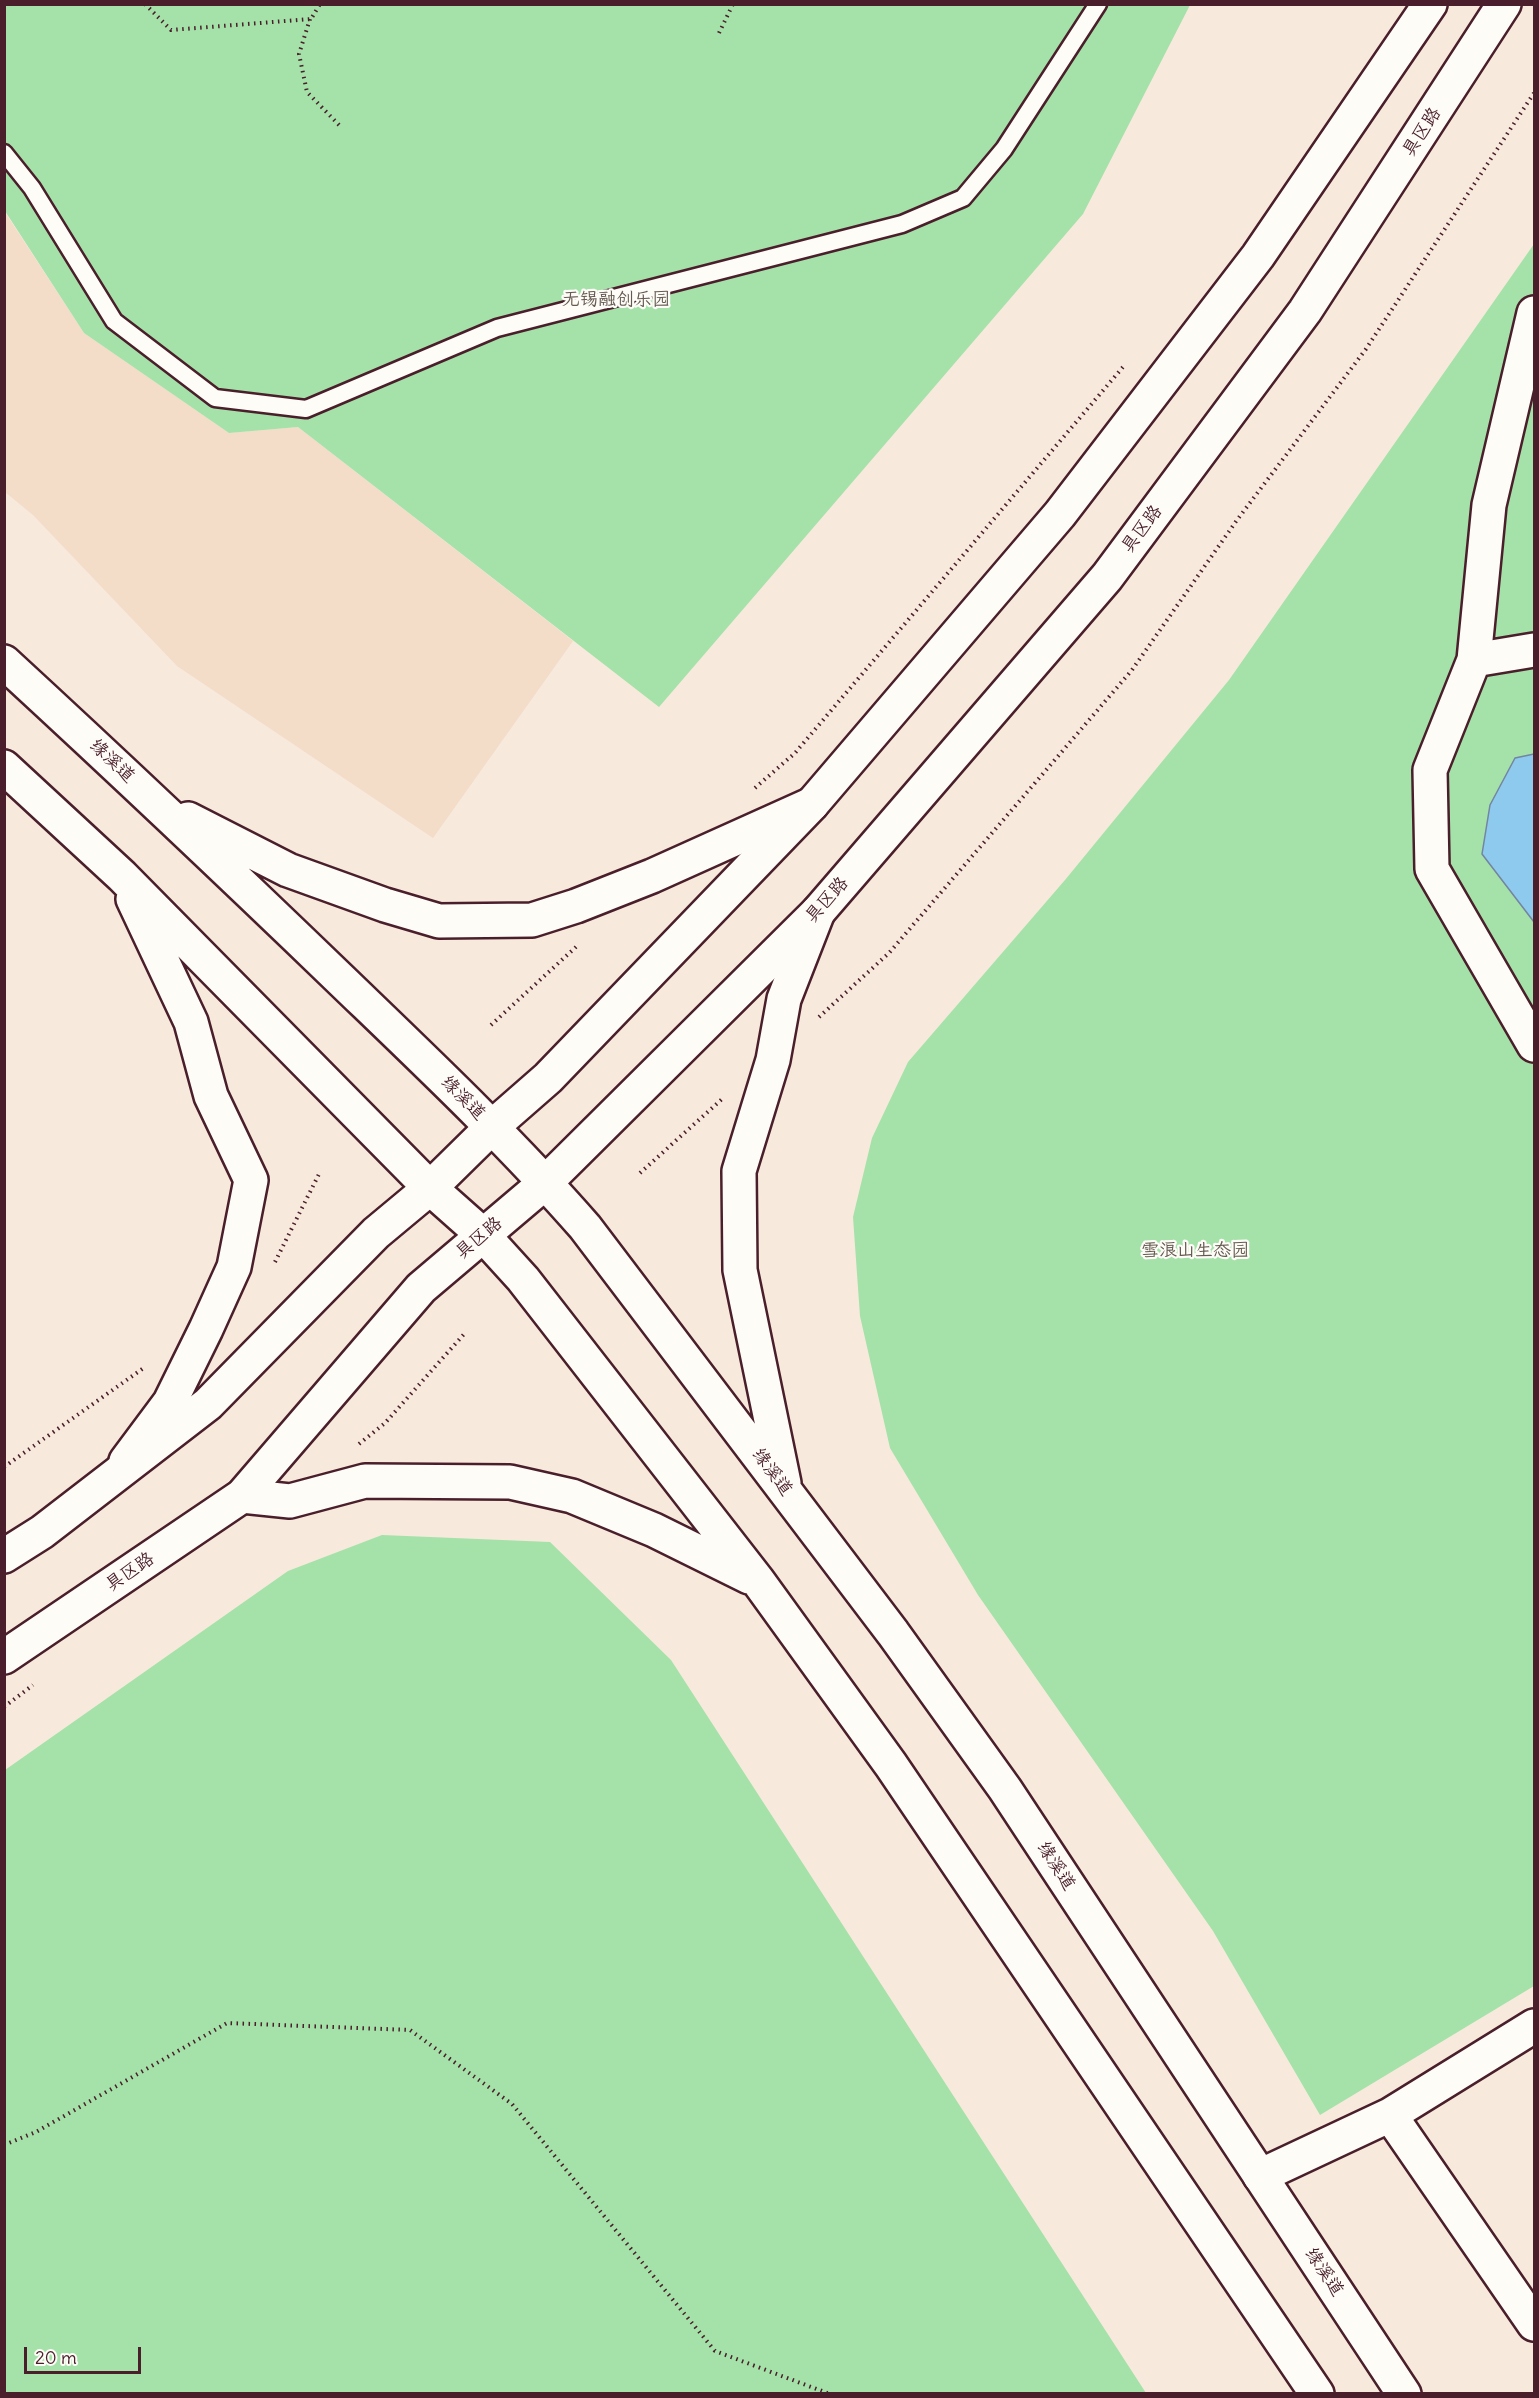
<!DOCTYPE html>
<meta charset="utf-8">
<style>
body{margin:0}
#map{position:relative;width:1539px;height:2398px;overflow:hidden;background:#f7e9db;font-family:Delius,sans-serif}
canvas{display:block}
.frame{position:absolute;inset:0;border:6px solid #4a1f2b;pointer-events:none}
.scale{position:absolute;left:24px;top:2347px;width:117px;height:27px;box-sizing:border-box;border:3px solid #4a1f2b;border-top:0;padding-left:8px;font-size:18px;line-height:21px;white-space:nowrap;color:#4a1f2b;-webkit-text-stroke:4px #fdfcf7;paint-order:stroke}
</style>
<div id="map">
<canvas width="1539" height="2398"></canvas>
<div class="frame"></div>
<div class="scale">20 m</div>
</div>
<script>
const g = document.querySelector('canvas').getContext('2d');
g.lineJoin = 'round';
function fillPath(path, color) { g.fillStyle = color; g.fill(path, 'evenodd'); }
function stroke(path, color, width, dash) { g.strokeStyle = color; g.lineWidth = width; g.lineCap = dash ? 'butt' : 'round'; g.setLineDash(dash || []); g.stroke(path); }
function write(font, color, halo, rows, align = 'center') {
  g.font = font + ' Delius,"LXGW WenKai TC",sans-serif'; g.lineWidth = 4.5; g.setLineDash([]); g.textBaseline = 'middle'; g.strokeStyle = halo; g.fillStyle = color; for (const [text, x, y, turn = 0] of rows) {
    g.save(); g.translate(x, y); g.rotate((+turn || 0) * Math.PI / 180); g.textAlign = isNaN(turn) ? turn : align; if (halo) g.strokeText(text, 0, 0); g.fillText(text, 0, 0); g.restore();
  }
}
const built = new Path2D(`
 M4,211L84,333L229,433L298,427L573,641L433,838L177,666L33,515L5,492Z`);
const green = new Path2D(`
 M5,5H1190L1083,214L659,707L298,427L229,433L84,333L5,211Z
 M1534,244V1986L1320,2115L1213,1931L978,1595L890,1448L860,1316L853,1217L872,1138L908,1062L1065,880L1229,680Z
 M382,1535L550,1542L671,1660L1146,2393H5V1770L288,1571Z`);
const water = new Path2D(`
 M1534,754V922L1482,854L1490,805L1515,758Z`);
const path = new Path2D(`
 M145,4L171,30L311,19L320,4
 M310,19L299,54L307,92L340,126
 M719,33L733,4
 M755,788L795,753L1123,367
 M819,1017L889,953L1132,670L1237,520L1366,349L1534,93
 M491,1025L577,946
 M640,1173L722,1099
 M275,1262L319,1174
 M359,1444L385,1423L465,1333
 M4,1467L145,1367
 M4,1707L33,1685
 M4,2145L36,2132L227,2023L410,2030L512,2104L715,2351L830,2394`);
const service = new Path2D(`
 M4,153L32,188L114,321L215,398L306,409L497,328L902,224L963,198L1004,149L1098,4`);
const minor = new Path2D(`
 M1534,313L1489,505L1474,660L1430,770L1432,869L1534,1045
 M1474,660L1534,650
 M1390,2115L1534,2324
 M1260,2176L1390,2115L1534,2026`);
const secondary = new Path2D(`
 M4,662C117,766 228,871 339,978C423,1059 508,1139 585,1227L893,1633L1005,1789L1404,2394
 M4,767L122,876L430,1188L483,1235L523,1279L758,1581L891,1765L1317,2394
 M188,819L288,870L385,905L439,921L532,920L576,906L652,876L812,804
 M126,1461L170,1402L206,1329L234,1267L251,1180L211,1096L191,1022L133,899
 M784,1483L740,1270L739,1171L773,1060L784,999L818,912
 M242,1496L290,1501L365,1481L510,1482L572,1496L654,1530L749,1577`);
const trunk = new Path2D(`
 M4,1556L42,1532L208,1404L376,1233L430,1188L492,1127L548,1078L812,804L1060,514L1258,256L1430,4
 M4,1657L242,1496L421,1288L546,1182L818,912L1107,577L1305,311L1504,4`);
const streetNames = [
 ["具区路",1422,132,-57],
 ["具区路",1142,529,-53],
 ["缘溪道",112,761,43],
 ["具区路",827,900,-48],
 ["缘溪道",463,1098,45],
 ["具区路",479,1238,-40],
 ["缘溪道",772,1472,53],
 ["具区路",130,1572,-34],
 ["缘溪道",1056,1866,57],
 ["缘溪道",1324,2272,56]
];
const parkNames = [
 ["无锡融创乐园",616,300],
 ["雪浪山生态园",1195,1251]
];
fillPath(built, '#f3dcc8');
fillPath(green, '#a4e2a9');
fillPath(water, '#8ec9ee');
stroke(water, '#7385a0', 1.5);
stroke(service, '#4a1f2b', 21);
stroke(minor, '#4a1f2b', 38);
stroke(secondary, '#4a1f2b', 38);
stroke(trunk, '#4a1f2b', 38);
stroke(path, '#4a1f2b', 4, [1.5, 4.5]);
stroke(service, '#fdfcf7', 16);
stroke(minor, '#fdfcf7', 33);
stroke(secondary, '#fdfcf7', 33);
stroke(trunk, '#fdfcf7', 33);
write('18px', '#4a1f2b', '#fdfcf7', streetNames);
write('18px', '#655a51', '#fdfcf7', parkNames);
</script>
